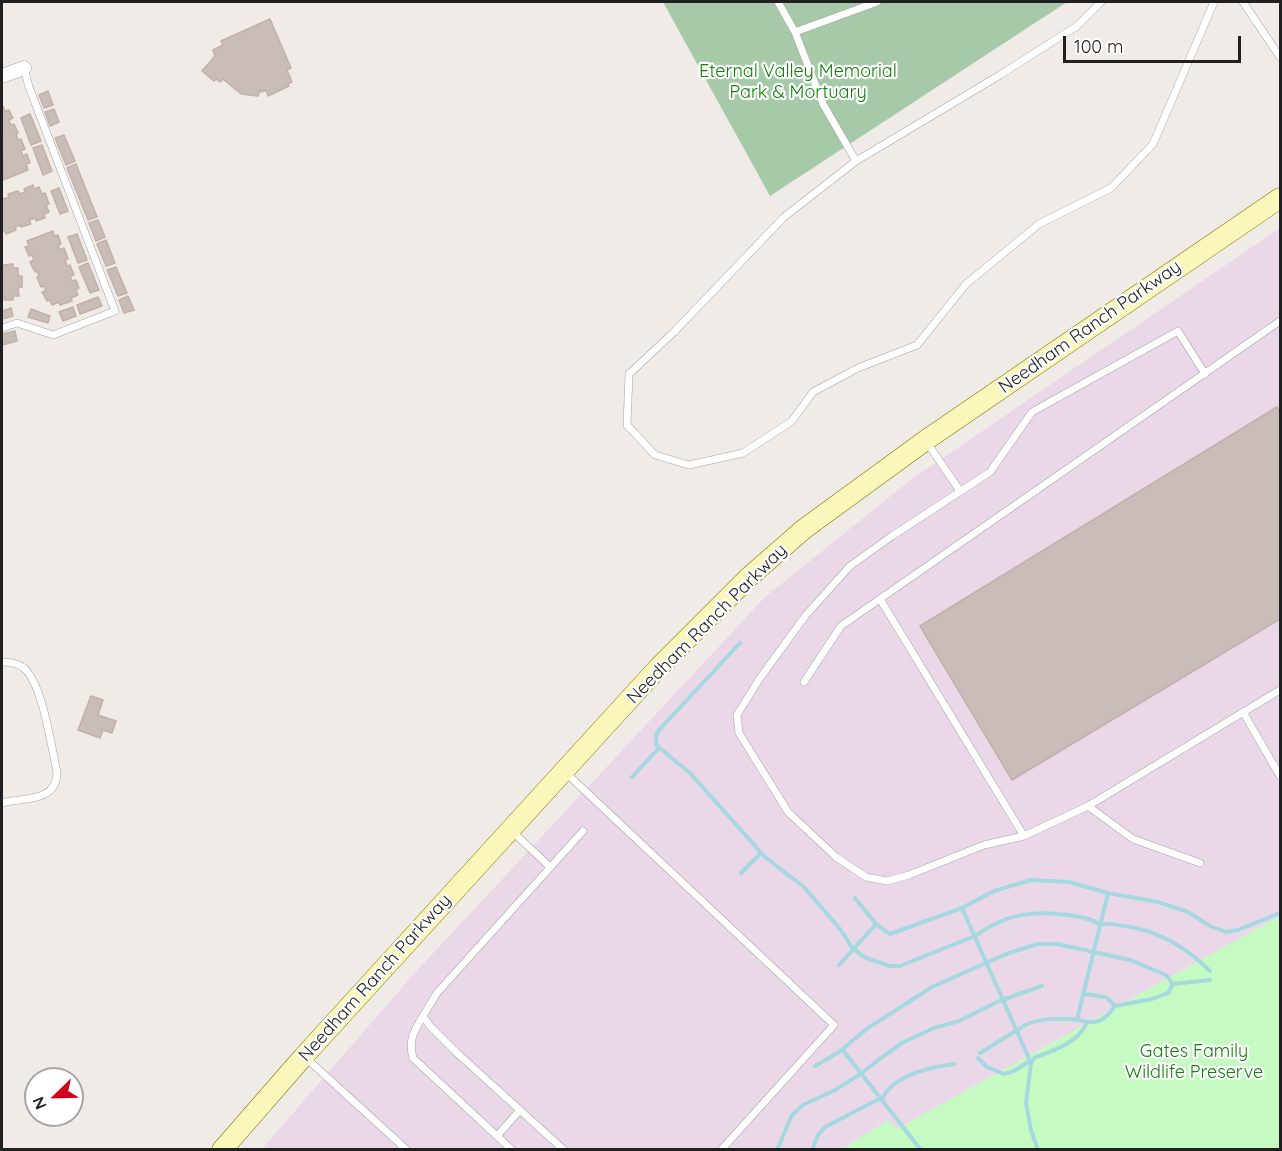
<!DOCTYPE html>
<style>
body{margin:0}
#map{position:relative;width:1282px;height:1151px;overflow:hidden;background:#f0ebe6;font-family:Quicksand,sans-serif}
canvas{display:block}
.frame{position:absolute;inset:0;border:3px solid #202020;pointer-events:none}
.north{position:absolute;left:24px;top:1067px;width:60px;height:60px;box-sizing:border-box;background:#fff;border:2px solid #a6a6a6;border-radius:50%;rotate:247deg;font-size:16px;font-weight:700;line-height:24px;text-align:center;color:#202020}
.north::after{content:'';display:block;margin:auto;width:21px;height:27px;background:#cf001b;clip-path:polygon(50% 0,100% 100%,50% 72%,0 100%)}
.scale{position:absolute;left:1063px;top:36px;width:178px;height:27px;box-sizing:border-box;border:3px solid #202020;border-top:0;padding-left:8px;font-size:18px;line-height:21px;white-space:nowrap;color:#202020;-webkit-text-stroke:4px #fff;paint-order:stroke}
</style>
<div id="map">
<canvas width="1282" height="1151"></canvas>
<div class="frame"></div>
<div class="north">N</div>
<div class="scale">100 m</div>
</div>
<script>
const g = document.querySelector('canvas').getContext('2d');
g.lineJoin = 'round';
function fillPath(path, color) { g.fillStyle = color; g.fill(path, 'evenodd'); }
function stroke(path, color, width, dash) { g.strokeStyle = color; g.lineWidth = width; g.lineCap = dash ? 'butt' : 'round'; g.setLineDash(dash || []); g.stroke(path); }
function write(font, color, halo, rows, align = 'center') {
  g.font = font + ' Quicksand,sans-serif'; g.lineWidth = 4.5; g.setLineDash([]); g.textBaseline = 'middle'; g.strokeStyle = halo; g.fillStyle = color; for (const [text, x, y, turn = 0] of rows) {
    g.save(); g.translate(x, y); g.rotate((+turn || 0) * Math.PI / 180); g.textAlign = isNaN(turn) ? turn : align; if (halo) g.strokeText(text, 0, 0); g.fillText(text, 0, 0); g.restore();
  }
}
const industrial = new Path2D(`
 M1280,228V916L897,1129L888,1120L842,1149L261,1150L411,977L765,597L912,479Z`);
const cemetery = new Path2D(`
 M663,2H1067L770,196Z`);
const park = new Path2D(`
 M1280,916V1149H842L888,1120L897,1129Z`);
const stream = new Path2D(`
 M740,643L659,730L656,736V745L690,773L765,857L804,887L840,929L853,949L866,958L890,966H900L975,936C1006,914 1031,910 1069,915C1079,917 1092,918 1100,925C1108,922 1116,925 1123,926C1158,930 1186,947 1210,971
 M632,777L658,749
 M741,873L761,853
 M855,898L876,924L890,934L962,908L994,891L1031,880L1069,882L1108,893L1158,902L1188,912L1210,926L1226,932L1238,930L1280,913
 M962,908L1031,1063L1026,1103L1031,1130L1038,1150
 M839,965L876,924
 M1083,994L1106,997L1115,1006
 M1077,1020L1108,893
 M842,1049L921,1150
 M980,1053L1014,1032H1017C1028,1016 1071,1017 1087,1022
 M978,1058L987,1067L1004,1074L1014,1071L1030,1061
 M1031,1063L1034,1058C1052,1051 1079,1043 1087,1022C1101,1023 1107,1017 1115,1006L1152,999L1168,993L1173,984L1210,980
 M815,1066L839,1052L868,1028L932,987L1006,954L1038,944H1057L1130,960L1166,975L1173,984
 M777,1150L792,1115L803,1105L835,1090L862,1073L878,1060L902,1043L934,1028L959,1021L999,1001H1004L1005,999L1042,986
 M812,1150L818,1135L825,1127L879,1099H882C893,1075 931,1067 954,1064`);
const building = new Path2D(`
 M270,19L291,68L287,70L292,82L288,84L289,86L268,96L266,90L262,92L261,89L258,96L241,94L223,79L220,82L216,79L214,81L202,71L215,56L213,50L223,45L221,41Z
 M48,91L53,105L44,108L39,95Z
 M2,106H3L5,111L9,110L13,118L9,120L11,125L14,124L18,133L16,134L18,140L21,139L25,149L21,151L23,156L27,154L30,163L26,164L28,170L3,180Z
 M54,109L59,122L50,126L45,112Z
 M30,114L41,141L31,145L21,118Z
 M64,135L75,161L66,165L55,138Z
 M42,145L52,171L43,175L33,148Z
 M76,164L97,217L88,220L67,168Z
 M33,185L34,189L39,187L42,194L45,193L49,204L46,205L49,212L44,214L45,218L36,221L35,218L29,220L31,224L21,227L20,225L15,227L16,230L6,234L4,230L2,231V197L4,199L9,197L8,194L18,191L20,194L25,192L24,189Z
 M59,188L68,211L60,214L51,191Z
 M98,220L105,237L96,241L89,223Z
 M53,231L54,236L58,235L61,244L58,245L60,250L64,248L68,259L65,260L67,266L70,265L74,275L70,276L72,281L76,280L79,288L76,290L78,295L71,298L72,301L60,305L59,302L52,305L50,300L47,301L42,292L46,291L44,286L41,287L37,277L39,276L37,271L35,272L30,262L34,260L32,255L29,256L25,247L29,246L27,241Z
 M77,234L87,260L78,263L68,237Z
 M106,240L115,263L106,266L97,244Z
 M88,263L99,290L90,293L79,267Z
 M13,264V268H18V276H22V287L18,288L19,296H13V300H4V296H2V269H3V265Z
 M116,267L127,293L118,296L107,270Z
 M128,296L134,310L124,313L119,300Z
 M98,297L102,306L80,314L77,305Z
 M73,307L76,316L63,321L59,312Z
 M11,308L13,316L2,319V311Z
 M31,309L50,316L48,323L28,317Z
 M15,331L17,341L2,345V334Z
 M1277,407L1280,413V619L1012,780L920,626Z
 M91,696L103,700L98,715L116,721L112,733L103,730L100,738L78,730Z`);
const lane = new Path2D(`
 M778,2L795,32L823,104L856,161
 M1101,2L1077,26L1000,75L856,161L784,217L674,332L629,374L627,425L655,455L689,465L743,453L792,421L813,392L858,368L917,345L966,284L1039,224L1111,188L1153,144L1214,2
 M1243,2L1280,57
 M795,32L877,2
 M2,328L17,323L53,335L115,311L29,87L24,68
 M1205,374L1178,331L1032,412L990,472L892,536L850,566L806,615L760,678L737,715L739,733L788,812L836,857L866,877L887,881L909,875L984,845L1024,836L1088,806L1280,690
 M926,441L960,491
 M880,599L1024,836
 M2,662C9,662 18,663 24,668C43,685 51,746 57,772C57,803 23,797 2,803
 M804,682L841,626L1280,321
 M1243,712L1280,776
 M565,772L834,1025L721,1150
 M1088,806L1133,839L1200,863
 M513,832L550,867
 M423,1016C414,1031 408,1040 413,1058L512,1150
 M306,1058L407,1150
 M497,1136L520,1110
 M564,1150L457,1053L430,1026L423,1016L437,993L583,831`);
const street = new Path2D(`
 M2,76L24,68`);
const secondary = new Path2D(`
 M222,1150L304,1056L657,669L749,577L804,529L926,440L1280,198`);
const parkNames = [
 ["Eternal Valley Memorial",798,72],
 ["Park & Mortuary",798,93],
 ["Gates Family",1194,1052],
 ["Wildlife Preserve",1194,1073]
];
const streetNames = [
 ["Needham Ranch Parkway",1090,327,-35],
 ["Needham Ranch Parkway",707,624,-45],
 ["Needham Ranch Parkway",375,978,-48]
];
fillPath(industrial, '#ead8e9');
fillPath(cemetery, '#a6caa7');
fillPath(park, '#c5fbc2');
stroke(stream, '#a5d9df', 4);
fillPath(building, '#c8bdb9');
stroke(building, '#c3b0a8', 1.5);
stroke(lane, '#a4a4a4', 8);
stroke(street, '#a4a4a4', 15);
stroke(secondary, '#7b7802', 21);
stroke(lane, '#fff', 7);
stroke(street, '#fff', 14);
stroke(secondary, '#fbf6b9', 20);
write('18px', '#0f8209', '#fff', parkNames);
write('18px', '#202020', '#fff', streetNames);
</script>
